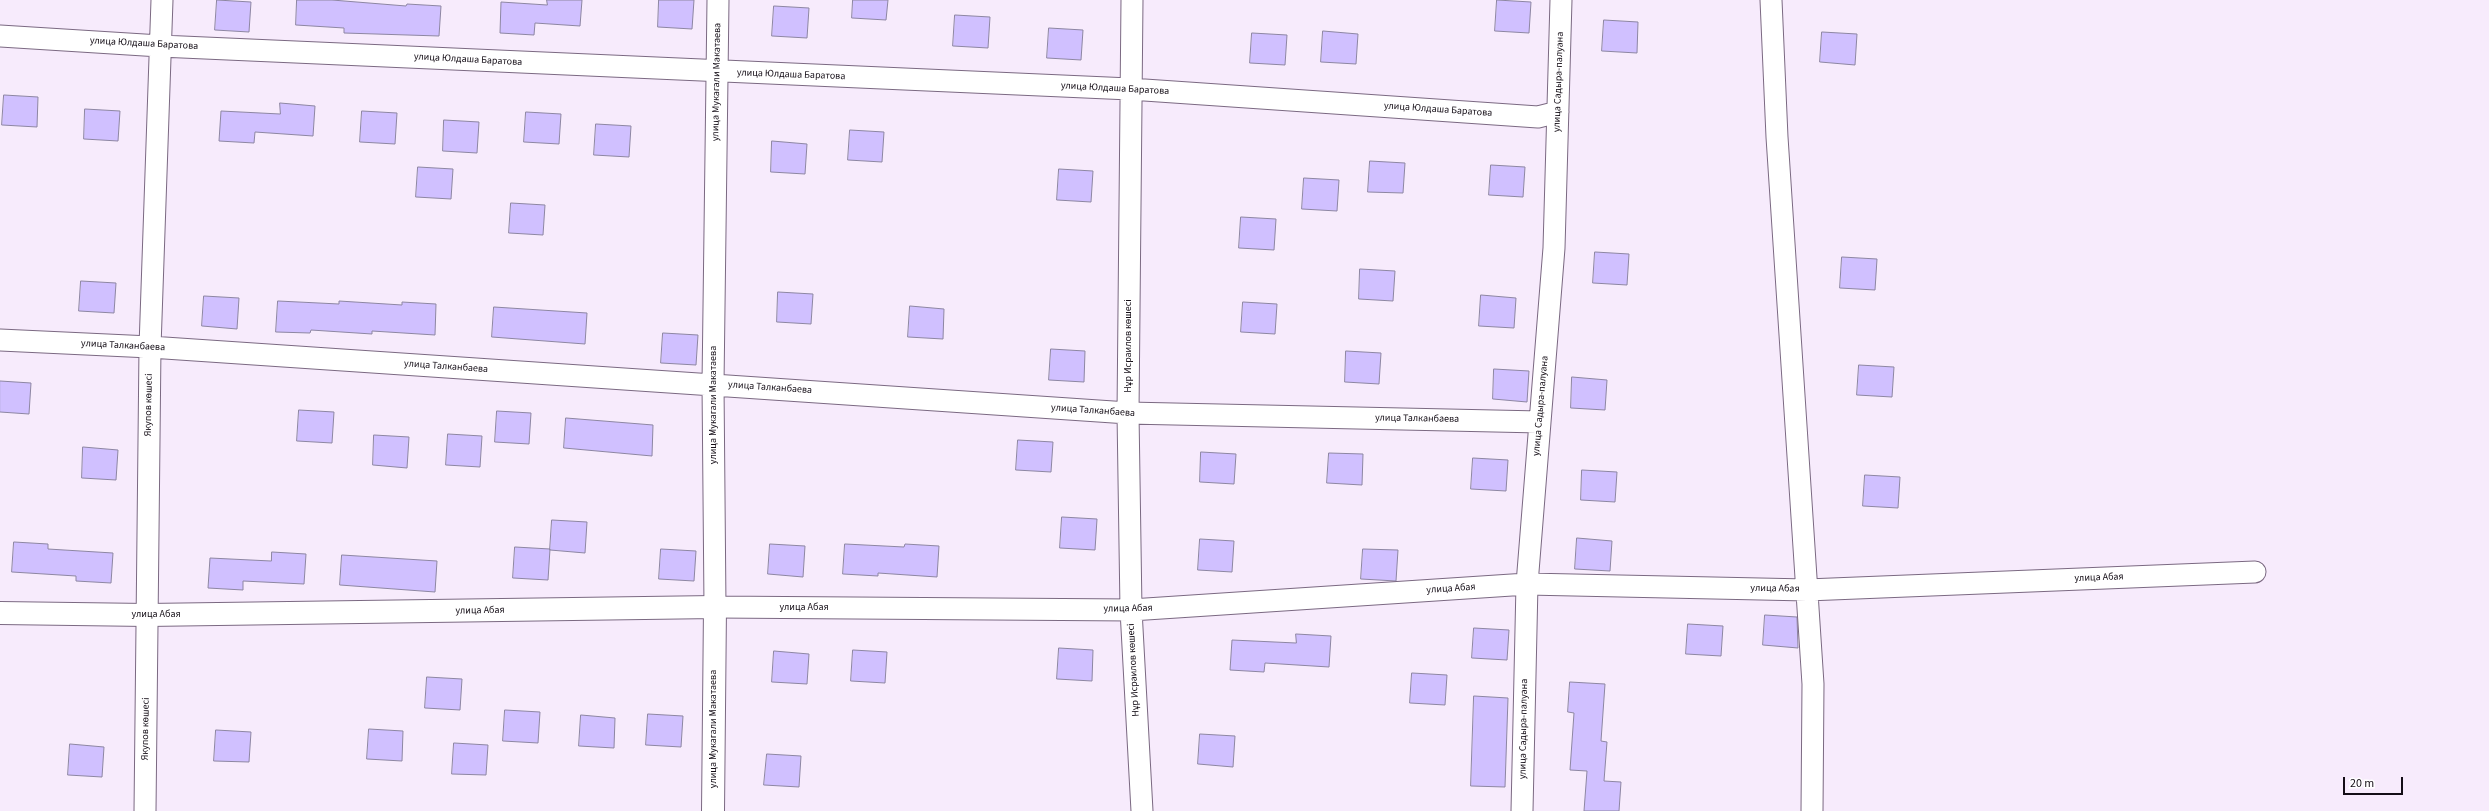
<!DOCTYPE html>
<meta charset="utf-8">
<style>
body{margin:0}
#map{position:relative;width:2489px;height:811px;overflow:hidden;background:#f7ebfc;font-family:"Source Sans 3",sans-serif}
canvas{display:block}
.scale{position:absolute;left:2343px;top:777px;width:60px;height:18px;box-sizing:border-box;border:2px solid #140d16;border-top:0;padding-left:5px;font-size:12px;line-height:14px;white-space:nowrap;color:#140d16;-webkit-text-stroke:3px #fff;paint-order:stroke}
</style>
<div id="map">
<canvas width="2489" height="811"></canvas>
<div class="scale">20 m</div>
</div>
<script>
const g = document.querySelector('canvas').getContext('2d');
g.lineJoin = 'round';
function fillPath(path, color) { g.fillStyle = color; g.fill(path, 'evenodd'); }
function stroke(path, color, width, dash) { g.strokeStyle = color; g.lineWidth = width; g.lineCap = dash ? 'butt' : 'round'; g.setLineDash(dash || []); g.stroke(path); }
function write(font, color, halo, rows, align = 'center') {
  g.font = font + ' "Source Sans 3",sans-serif'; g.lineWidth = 3; g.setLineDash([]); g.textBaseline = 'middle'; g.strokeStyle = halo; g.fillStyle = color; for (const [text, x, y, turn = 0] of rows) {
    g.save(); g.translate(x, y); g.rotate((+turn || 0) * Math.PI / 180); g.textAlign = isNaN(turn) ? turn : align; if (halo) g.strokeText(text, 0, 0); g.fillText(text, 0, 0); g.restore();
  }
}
const building = new Path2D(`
 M217,0L251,2L249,32L215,30Z
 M297,0H332L406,6L407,4L441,6L439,36L344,33V28L296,25Z
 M547,0H582L580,26L535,23L534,35L500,33L501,2L547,5Z
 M659,0H694L692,29L658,27Z
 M853,0H888L886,20L852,18Z
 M1497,0L1531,2L1529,33L1495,31Z
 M774,6L809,8L807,38L772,36Z
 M955,15L990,17L988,48L953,46Z
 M1604,20L1638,22L1637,53L1602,51Z
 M1049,28L1083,30L1081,60L1047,58Z
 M1323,31L1358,34L1356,64L1321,62Z
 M1822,32L1857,34L1855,65L1820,62Z
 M1252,33L1287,35L1285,65L1250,63Z
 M4,95L38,97L37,127L2,125Z
 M280,103L315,106L313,136L255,132L254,143L219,141L221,111L280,114Z
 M85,109L120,111L118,141L84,139Z
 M362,111L397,113L395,144L360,142Z
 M526,112L561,114L559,144L524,142Z
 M444,120L479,122L477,153L443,151Z
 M596,124L631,126L629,157L594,155Z
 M850,130L884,132L882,162L848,160Z
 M772,141L807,144L805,174L771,172Z
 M1370,161L1405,163L1403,193L1368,192Z
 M1491,165L1525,167L1523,197L1489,195Z
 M418,167L453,169L451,199L416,197Z
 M1059,169L1093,171L1091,202L1057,200Z
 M1304,178L1339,180L1337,211L1302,209Z
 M511,203L545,205L543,235L509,233Z
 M1241,217L1276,219L1274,250L1239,248Z
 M1595,252L1629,254L1627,285L1593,283Z
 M1842,257L1877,259L1875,290L1840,288Z
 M1360,269L1395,271L1393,301L1359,299Z
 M81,281L116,283L114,313L79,311Z
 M778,292L813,294L811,324L777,322Z
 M1481,295L1516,298L1514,328L1479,326Z
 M204,296L239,298L237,329L202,326Z
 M278,301L339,304V301L402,305V302L436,304L435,335L372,331V334L311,330L310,333L276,332Z
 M1243,302L1277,304L1275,334L1241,332Z
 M910,306L944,309L943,339L908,337Z
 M494,307L587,313L585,344L492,337Z
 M663,333L698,335L696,365L661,363Z
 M1051,349L1085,351L1084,382L1049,380Z
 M1346,351L1381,353L1379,384L1345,382Z
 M1859,365L1894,367L1892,397L1857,395Z
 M1494,369L1529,371L1527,402L1493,399Z
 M1572,377L1607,380L1605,410L1571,408Z
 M0,381L31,383L29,414L0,412Z
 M299,410L334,412L332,443L297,441Z
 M497,411L531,413L529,444L495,442Z
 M566,418L653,425L652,456L564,448Z
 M448,434L482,436L480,467L446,465Z
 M374,435L409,437L407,468L373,465Z
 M1018,440L1053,442L1051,472L1016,470Z
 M83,447L118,450L116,480L82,478Z
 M1201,452L1236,454L1234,484L1200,482Z
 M1329,453L1363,454L1362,485L1327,483Z
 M1473,458L1508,460L1506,491L1471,489Z
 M1582,470L1617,472L1615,502L1581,500Z
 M1865,475L1900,477L1898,508L1863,506Z
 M1062,517L1097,519L1095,550L1060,548Z
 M552,520L587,522L585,553L550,550Z
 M1577,538L1612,541L1610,571L1575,569Z
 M1200,539L1234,541L1232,572L1198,570Z
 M14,542L48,544V549L113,553L111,583L76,581V576L12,572Z
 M770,544L805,546L803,577L768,574Z
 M845,544L904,547L905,544L939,546L937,577L878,573V576L843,574Z
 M515,547L550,549L548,580L513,578Z
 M661,549L696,551L694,581L659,579Z
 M1363,549L1398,550L1396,581L1361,579Z
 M272,552L306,554L304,584L243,581V590L208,588L210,558L271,561Z
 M342,555L437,561L435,592L340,585Z
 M1765,615L1797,617L1798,648L1763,645Z
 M1688,624L1723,626L1721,656L1686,654Z
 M1474,628L1509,630L1507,660L1472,658Z
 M1296,634L1331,636L1329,667L1265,663L1264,672L1230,670L1232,640L1296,643Z
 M1059,648L1093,650L1092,681L1057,679Z
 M853,650L887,652L885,683L851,681Z
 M774,651L809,654L807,684L772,682Z
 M1412,673L1447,675L1445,705L1410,703Z
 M427,677L462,679L460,710L425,708Z
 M1570,682L1605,684L1601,741L1607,742L1604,781L1621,782L1619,811H1584L1587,771L1570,770L1574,713L1568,712Z
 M1474,696L1508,698L1505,787L1471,786Z
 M505,710L540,712L538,743L503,741Z
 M648,714L683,716L681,747L646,745Z
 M581,715L615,718L614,748L579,746Z
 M369,729L403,731L402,761L367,759Z
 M216,730L251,732L249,762L214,761Z
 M1200,734L1235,736L1233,767L1198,764Z
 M454,743L488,745L486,775L452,774Z
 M70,744L104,747L102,777L68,775Z
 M767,754L801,756L799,787L764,785Z`);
const street = new Path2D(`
 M718,0L713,384L715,607L1131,610L1527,584L1807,590L2255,572
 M1132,0L1128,413L1131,610L1142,811
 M1771,0L1777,137L1813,684L1812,811
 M0,36L160,46L1130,89L1538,117L1558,112
 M0,340L150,347L1128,413L1540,422
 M145,811L150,347L162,0
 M1522,811L1527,584L1554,248L1561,0`);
const secondary = new Path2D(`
 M0,613L147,615L715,607L713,811`);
const streetNames = [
 ["улица Юлдаша Баратова",144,44,3],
 ["улица Юлдаша Баратова",468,60,3],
 ["улица Юлдаша Баратова",791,75,2],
 ["улица Мукагали Макатаева",717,82,-89],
 ["улица Садыра-палуана",1559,82,-88],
 ["улица Юлдаша Баратова",1115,89,3],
 ["улица Юлдаша Баратова",1438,110,4],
 ["улица Талканбаева",123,346,3],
 ["Нұр Исраилов көшесі",1129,346,-90],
 ["улица Талканбаева",446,367,4],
 ["улица Талканбаева",770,388,4],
 ["Якупов көшесі",149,405,-89],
 ["улица Мукагали Макатаева",714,405,-90],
 ["улица Садыра-палуана",1541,406,-85],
 ["улица Талканбаева",1093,411,4],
 ["улица Талканбаева",1417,419,1],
 ["улица Абая",2099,578,-2],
 ["улица Абая",1451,589,-4],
 ["улица Абая",1775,589,1],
 ["улица Абая",804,608],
 ["улица Абая",1128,609,-1],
 ["улица Абая",480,611,-1],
 ["улица Абая",156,615],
 ["Нұр Исраилов көшесі",1134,670,-93],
 ["Якупов көшесі",146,729,-89],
 ["улица Мукагали Макатаева",714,729,-90],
 ["улица Садыра-палуана",1524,729,-89]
];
fillPath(building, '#d0c0ff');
stroke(building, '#8d86a2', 1);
stroke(street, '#7b6982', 23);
stroke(secondary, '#7b6982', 24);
stroke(street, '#fff', 21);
stroke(secondary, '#fff', 22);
write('10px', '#140d16', '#fff', streetNames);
</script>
